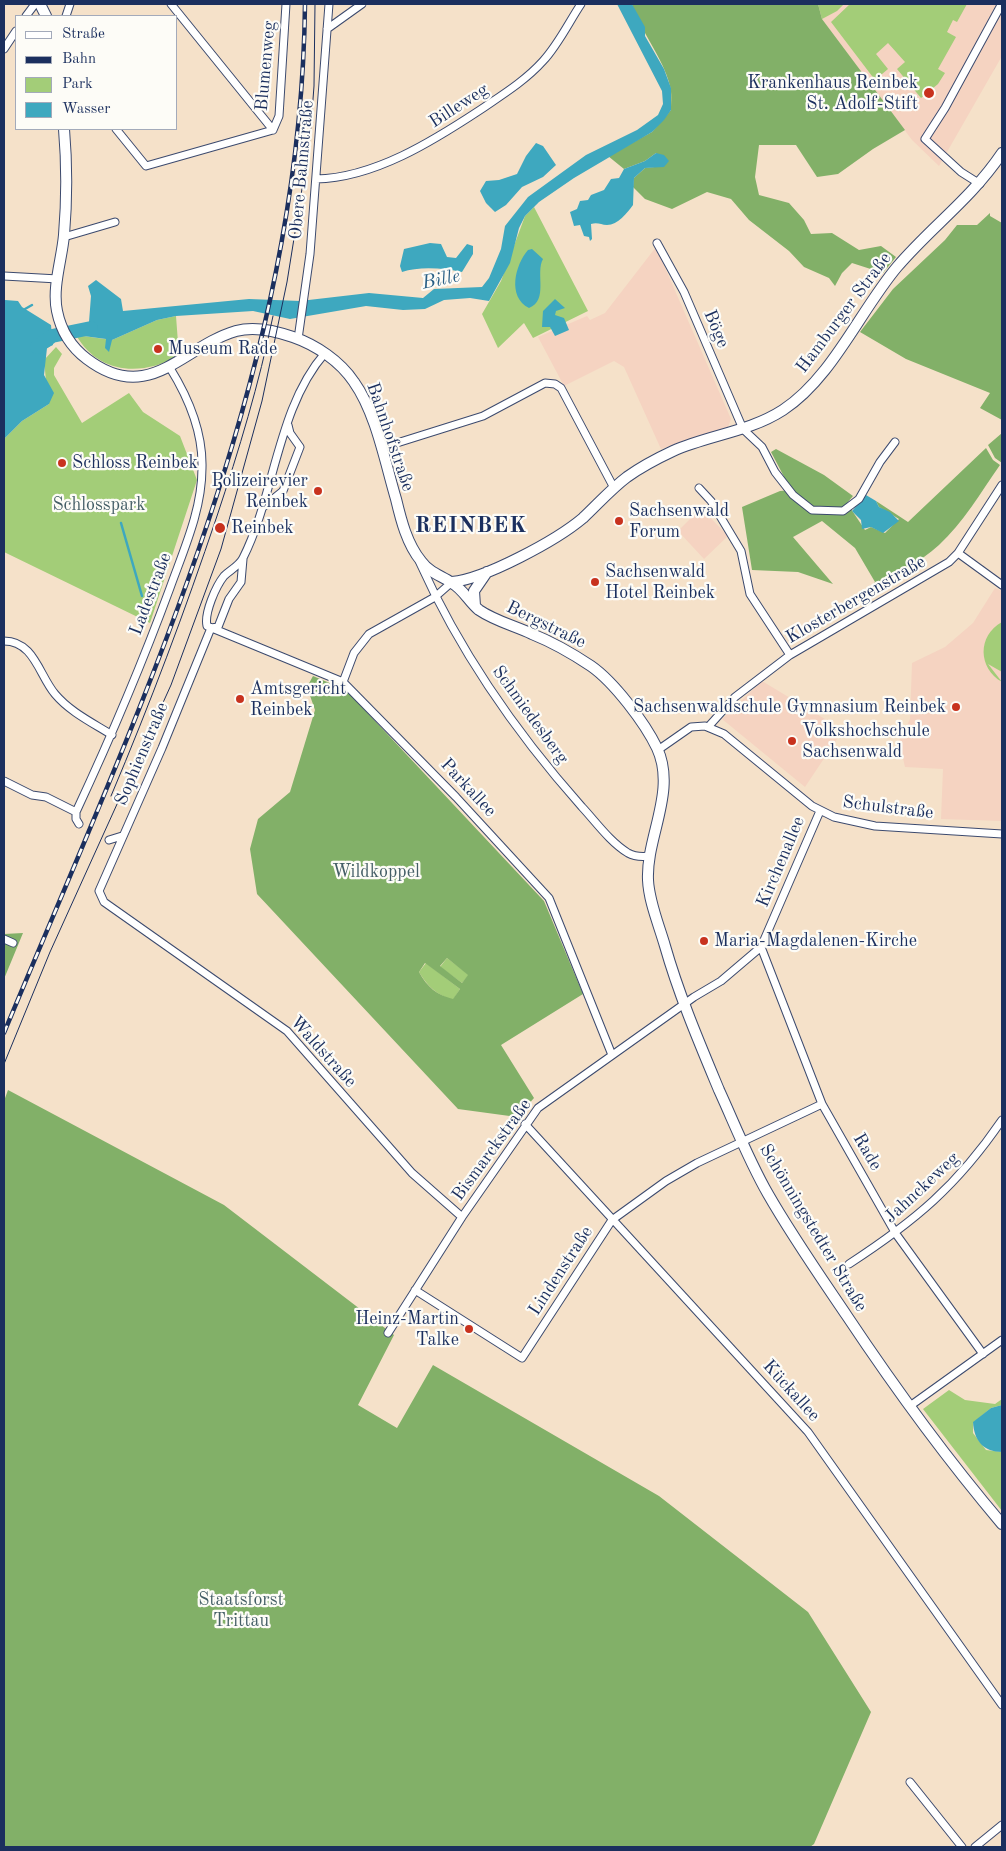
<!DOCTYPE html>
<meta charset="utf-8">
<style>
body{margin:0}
#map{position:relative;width:1006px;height:1851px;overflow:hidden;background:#f5e1c9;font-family:"Old Standard TT",serif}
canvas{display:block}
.frame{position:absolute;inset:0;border:5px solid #1b2f5e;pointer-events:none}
.legend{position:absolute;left:15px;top:15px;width:162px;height:115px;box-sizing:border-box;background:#fdfcf7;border:1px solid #a3aaba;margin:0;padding:6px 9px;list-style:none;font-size:15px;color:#1b2f5e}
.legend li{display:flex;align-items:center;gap:10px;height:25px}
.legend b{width:25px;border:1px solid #a3aaba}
</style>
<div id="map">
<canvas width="1006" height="1851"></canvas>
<div class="frame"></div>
<ul class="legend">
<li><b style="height:6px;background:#fff"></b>Straße</li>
<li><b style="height:6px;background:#1b2f5e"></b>Bahn</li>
<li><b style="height:14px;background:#a3cd78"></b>Park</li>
<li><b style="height:14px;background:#3ea8bf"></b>Wasser</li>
</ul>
</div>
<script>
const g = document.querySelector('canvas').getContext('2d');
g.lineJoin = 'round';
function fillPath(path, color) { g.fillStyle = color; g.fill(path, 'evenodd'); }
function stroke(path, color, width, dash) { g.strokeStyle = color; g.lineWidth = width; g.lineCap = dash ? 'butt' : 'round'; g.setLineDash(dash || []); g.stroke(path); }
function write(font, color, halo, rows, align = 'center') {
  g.font = font + ' "Old Standard TT",serif'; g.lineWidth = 4.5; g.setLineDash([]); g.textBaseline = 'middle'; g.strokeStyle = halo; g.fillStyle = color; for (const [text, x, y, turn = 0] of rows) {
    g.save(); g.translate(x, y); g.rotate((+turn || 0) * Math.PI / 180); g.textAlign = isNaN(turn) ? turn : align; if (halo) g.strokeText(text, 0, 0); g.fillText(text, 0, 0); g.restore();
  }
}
const built = new Path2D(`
 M818,4H1002V56L939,166L912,140L822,19Z
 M656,247L731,419L728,427L661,449L624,367L614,361L564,386L538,337L587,316L590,320L605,313Z
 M701,508L728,536L704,559L678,531Z
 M995,588L1002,591V821L941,819L943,769L905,767L899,741L910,719L912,663L945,647L973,623Z
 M762,681L843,730L805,787L722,719Z`);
const green = new Path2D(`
 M818,4H844L837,11L822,19Z
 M850,4H967L957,22L953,20L947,32L956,37L938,69L945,73L938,84L921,98L897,69L905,62L888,43L876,54L888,69L875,80L831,22Z
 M534,207L588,311L533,338L524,323L498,348L482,314L501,281L525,216Z
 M176,316L179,356C142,376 99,375 76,335L112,340L157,320Z
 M56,347L62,354L54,368V375L82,423L129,393L143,412L180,436L197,480L150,623L4,552V439L22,421L49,404C48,389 44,375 45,359Z
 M1002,622V672L988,664L1002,682C978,668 977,636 1002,622Z
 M447,958L469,975L462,983L440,967Z
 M426,963L460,989L453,1000C437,995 427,986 419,972Z
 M949,1390L965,1400L995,1404L1002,1399V1405L991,1408L973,1423V1433L986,1450L1002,1452V1511L923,1409Z`);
const forest = new Path2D(`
 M632,4H818L822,19L905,130L873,149L838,174L817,177L796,145H759L755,177L759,195L789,203L804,220L811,234L832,233L859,250L881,246L896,257L883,273L852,263L842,273L835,286L829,278L804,267L789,251L749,220L731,199L707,192L672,209L645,199L633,187L634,178L645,168L664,166L656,153L645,161L624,169L608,156L652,132L671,110C671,102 672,93 670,86C663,57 641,33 632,4Z
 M990,213V216L1002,223V420L980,408L990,393L906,359L860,332L893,289L945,240L957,225H977Z
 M1002,433V463L995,458L988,445Z
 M986,448L993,460L1000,465C981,492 963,523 939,545C919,563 895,575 872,589L875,582L855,548L822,521L793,537L833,584L798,572L752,570L742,507L780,491L791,490L771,452L776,449L824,475L853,496L847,503L865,530L871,527L885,533L899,519L879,507L876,501L908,522Z
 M313,676L346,690L544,901L583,994L501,1045L534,1098L517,1117L458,1109L257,894L250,849L258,819L290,792L315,710L307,687ZM447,958L468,975L462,983L440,966ZM425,963L460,989L453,999C437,995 427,987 419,972Z
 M23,933L4,979V934Z
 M8,1090L224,1205L394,1335L358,1405L397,1428L433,1365L659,1496L808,1612L871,1712L814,1844L810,1847H4V1101Z`);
const water = new Path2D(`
 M617,4H632L645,27V36L664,69L671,88V110L664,120L652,132L574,178L539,202L525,216L519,228L510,263L489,301L470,298L444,300L425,309L403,310L366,306L290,319L253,311L176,316L157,320L112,340L109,352L105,348L106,339L76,335L73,331L89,322L91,296L88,286L96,280L121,299L123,311L249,299L300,301L369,293L423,298L434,289L482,287L489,278L501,249L505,226L528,197L586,155L637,130L658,115L663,104L662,91Z
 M536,143L543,146L556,165L543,177L522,187L506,205L495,212L486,203L480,191L486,181L499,180L517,174L526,156Z
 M656,153L664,155L669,161L664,167L645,168L634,178L633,205C627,213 618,225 607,225C601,225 598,222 591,224L592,239L590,241L589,237L584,236L580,225L574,226L570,212L577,209L580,201L588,200L591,195L604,190L611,179L619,178L624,169L645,161Z
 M430,243L441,244L447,257L456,258L467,244L473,246V254L462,272C444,268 419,266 402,272L400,266L404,249Z
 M532,249L543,259C535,273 549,300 529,308C507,297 515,265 528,250Z
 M4,291L5,300L18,301L22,307L51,325L53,345L47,348L44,375L54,393L49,404L22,421L4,439Z
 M555,299L565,308L556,311L555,315L564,318L569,330L555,336L550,327H542L543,311Z
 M866,495L876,501L879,507L890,512L899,521L883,533L871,527L862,529L861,520L852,511Z
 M1002,1405V1452C984,1452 974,1441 973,1422L991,1408Z`);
const stream = new Path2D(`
 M25,309L32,305
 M121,523L142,596`);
const river = new Path2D(`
 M37,347L52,336L91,328`);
const minor = new Path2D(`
 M171,4L273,130
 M26,16L35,4
 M66,16L70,4
 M327,29L362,4
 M4,49L16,31
 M116,129L146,166L273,130
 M273,130L279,116L286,4
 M316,179C374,178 433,141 480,110C502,95 525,81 543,61C558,45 569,22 581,4
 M980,184L961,172L925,139L945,108L1000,7
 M64,237L115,222
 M657,243L684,292L743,429L762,447L775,472L793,495L812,510L843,511L859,499L880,462L895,442
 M4,276L58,279
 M298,339L310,254L329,4
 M325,353C277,408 275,495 243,558C239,566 230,570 224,576C216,586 204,613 207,626L343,682L456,797L549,898L612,1055
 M381,448L483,416L545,383L555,384L561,388L614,488
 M699,488L711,501L741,551L750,594L790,655
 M262,508L283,491L300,447L290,433L288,425
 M958,553L1002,585
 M420,563C460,652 518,735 582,807C596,822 610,842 628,853C635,857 642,857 650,856
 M211,628L162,748L99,891L104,902L287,1031L412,1173L462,1217
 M211,628L218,627L229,599L241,582L243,559
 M4,641C34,641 39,675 55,694C70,712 93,723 112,735
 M343,682L354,653L369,634L435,597L452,582
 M709,726L735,697L790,655L949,562L958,553L1002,485
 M658,750L691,727L705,726L724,734L812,806L834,817L875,826L1002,834
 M4,781L32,795L46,797L76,812
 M79,824L76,819V812C110,739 142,664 170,588C184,549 202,510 202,468C203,433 188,397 170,368
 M109,840L122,836
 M4,939L13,943
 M761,947L822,1104L896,1234L983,1354
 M525,1124L808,1432L1002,1705
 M849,1264C915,1221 957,1186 1002,1120
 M415,1290L522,1358L612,1220L666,1181L697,1163L822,1104
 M388,1333L462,1217L538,1108L694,997L721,981L761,947L820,811
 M910,1406L1002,1340
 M910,1782L962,1847
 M975,1847L1002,1825`);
const secondary = new Path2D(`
 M40,4L46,16
 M64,129C67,164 67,199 64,235C62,259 52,287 57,311C61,331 71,347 87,359C149,406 182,347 236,331C254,326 276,331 293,337C316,345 340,361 354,382C376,413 385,462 396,499C401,520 407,544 421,561C430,573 440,575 452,583C463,589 469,602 479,610C495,621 515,626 532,634C552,642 573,654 591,666C614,682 645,723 657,748C677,791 646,837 648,880C649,902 659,925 665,946C679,995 699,1042 719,1090C735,1125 749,1161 768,1194C792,1236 820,1276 847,1316C895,1388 946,1458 1002,1524
 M452,582C485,579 557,540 583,518C598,504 611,489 627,477C641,467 658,458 673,451C709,435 749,432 783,410C832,378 860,311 897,267C932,226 971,199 1002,153
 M475,606L474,591L487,572`);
const tram = new Path2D(`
 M111,796C150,704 185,611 217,516C239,450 259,384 273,316
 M4,1064L50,952L171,685L221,549L262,401L287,282L310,139L314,86L315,4`);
const rail = new Path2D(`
 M4,1033C142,701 301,371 305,4`);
const markers = [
 [929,93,6,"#c8321e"],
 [158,349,5,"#c8321e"],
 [62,463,5,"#c8321e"],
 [318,491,5,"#c8321e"],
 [619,521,5,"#c8321e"],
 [220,528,6,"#c8321e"],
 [595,582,5,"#c8321e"],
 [240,699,5,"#c8321e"],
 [956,707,5,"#c8321e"],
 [792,741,5,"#c8321e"],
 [704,941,5,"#c8321e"],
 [469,1329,5,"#c8321e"]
];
const streetNames = [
 ["Blumenweg",266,66,-85],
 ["Billeweg",459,106,-33],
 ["Obere Bahnstraße",302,170,-85],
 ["Hamburger Straße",844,313,-53],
 ["Böge",716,329,67],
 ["Bahnhofstraße",390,437,71],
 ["Ladestraße",151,594,-69],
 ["Klosterbergenstraße",856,600,-30],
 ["Bergstraße",546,625,26],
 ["Schmiedesberg",530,715,54],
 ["Sophienstraße",142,754,-67],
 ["Parkallee",468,788,47],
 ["Schulstraße",888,808,7],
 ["Kirchenallee",781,862,-67],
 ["Waldstraße",323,1052,48],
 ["Bismarckstraße",492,1150,-54],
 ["Rade",867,1152,60],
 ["Jahnckeweg",922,1188,-43],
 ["Schönningstedter Straße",813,1228,59],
 ["Lindenstraße",561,1271,-57],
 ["Kückallee",791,1391,48]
];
const poiNames = [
 ["Krankenhaus Reinbek",918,83,"right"],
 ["St. Adolf-Stift",918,104,"right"],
 ["Museum Rade",168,349],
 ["Schloss Reinbek",72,463],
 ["Polizeirevier",308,481,"right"],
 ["Reinbek",308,502,"right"],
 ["Sachsenwald",629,511],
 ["Forum",629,532],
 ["Reinbek",231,528],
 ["Sachsenwald",605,572],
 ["Hotel Reinbek",605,593],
 ["Amtsgericht",250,689],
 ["Reinbek",250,710],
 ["Sachsenwaldschule Gymnasium Reinbek",946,707,"right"],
 ["Volkshochschule",802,731],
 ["Sachsenwald",802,752],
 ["Maria-Magdalenen-Kirche",714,941],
 ["Heinz-Martin",459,1319,"right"],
 ["Talke",459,1340,"right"]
];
const parkNames = [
 ["Schlosspark",99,505],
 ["Wildkoppel",376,872],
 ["Staatsforst",241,1600],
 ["Trittau",241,1621]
];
const waterNames = [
 ["Bille",441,280,-12]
];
const districtNames = [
 ["REINBEK",471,526]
];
fillPath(built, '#f5d3c1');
fillPath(green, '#a3cd78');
fillPath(forest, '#82b068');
fillPath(water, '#3ea8bf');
stroke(stream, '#3ea8bf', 2.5);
stroke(river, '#3ea8bf', 14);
stroke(minor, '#3c4a6e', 9);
stroke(secondary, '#3c4a6e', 12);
stroke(minor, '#fff', 7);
stroke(secondary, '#fff', 10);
stroke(tram, '#1b2f5e', 1);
stroke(rail, '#1b2f5e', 4.5);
stroke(rail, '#fdfcf7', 2.5, [8]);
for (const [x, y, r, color] of markers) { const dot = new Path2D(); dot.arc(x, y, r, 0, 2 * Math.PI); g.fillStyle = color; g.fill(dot); stroke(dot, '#fdfcf7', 2); }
write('18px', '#1b2f5e', '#fdfcf7', streetNames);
write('18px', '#1b2f5e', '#fdfcf7', poiNames, 'left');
write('18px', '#445e66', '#fdfcf7', parkNames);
write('italic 19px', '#295f85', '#fdfcf7', waterNames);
g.letterSpacing = '1px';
write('bold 22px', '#1b2f5e', '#fdfcf7', districtNames);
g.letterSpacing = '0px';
</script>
